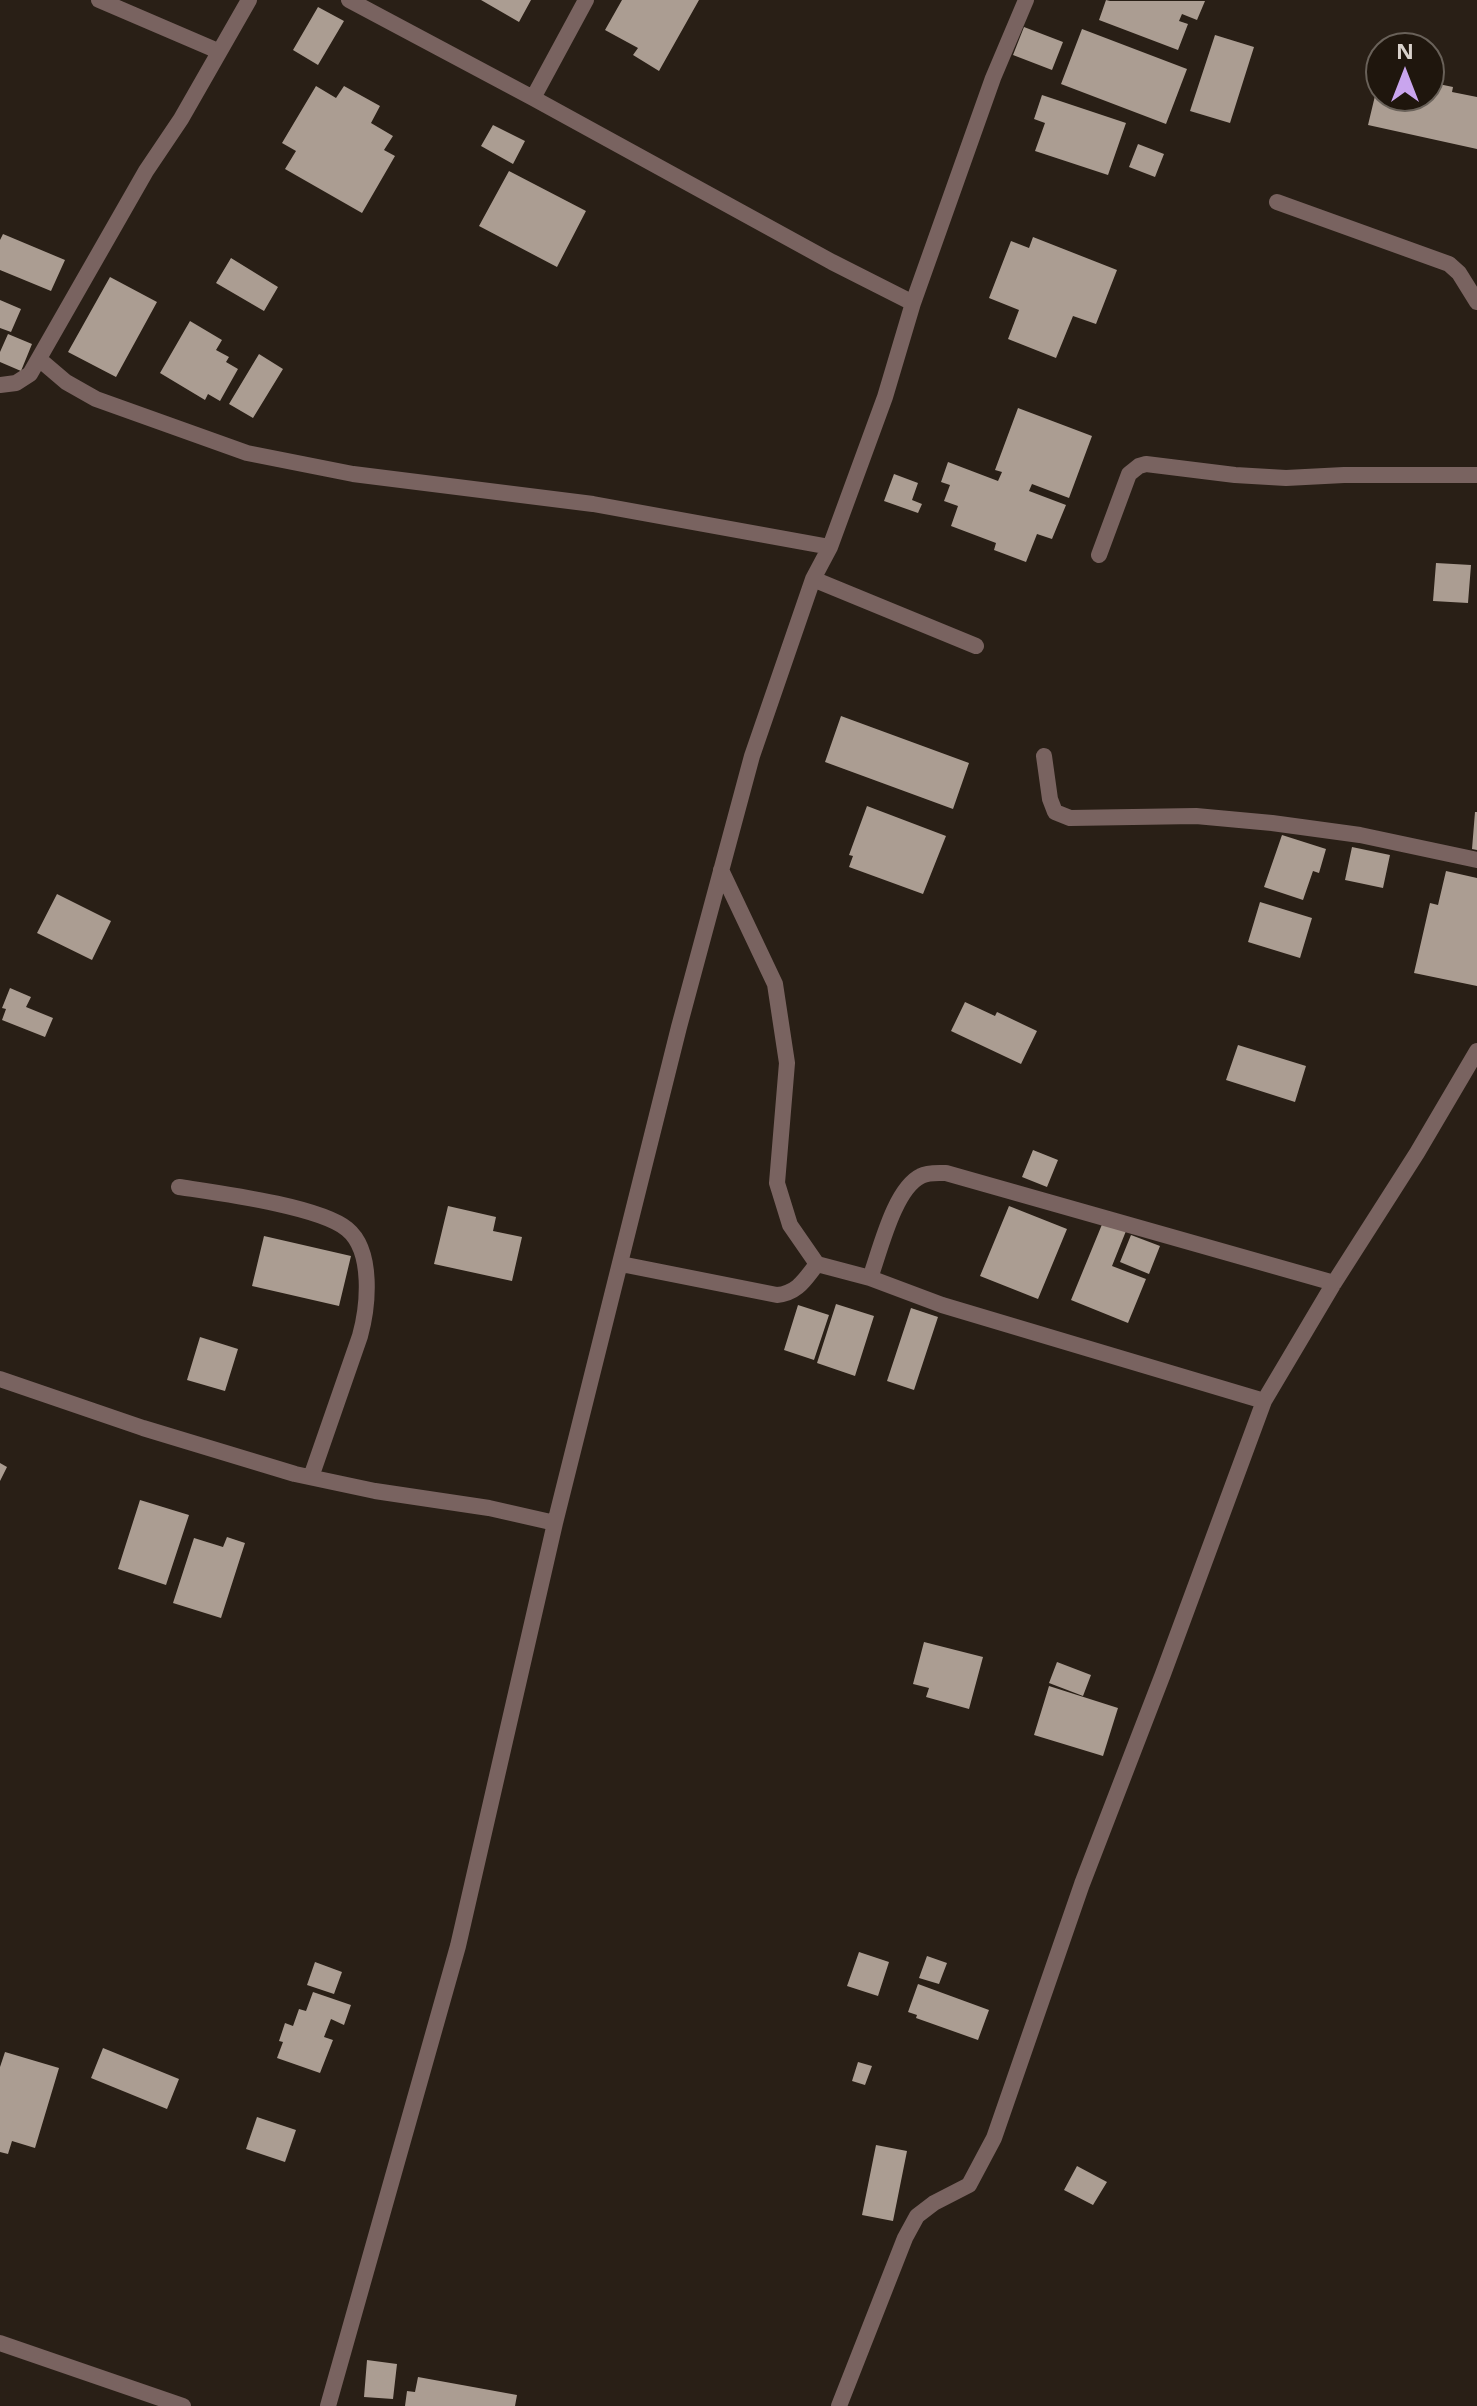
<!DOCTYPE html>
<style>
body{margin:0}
#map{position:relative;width:1477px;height:2406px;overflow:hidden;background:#291f16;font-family:"Noto Sans",sans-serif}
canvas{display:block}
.north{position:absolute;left:1365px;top:32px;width:80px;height:80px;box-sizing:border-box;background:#1f160d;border:2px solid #696159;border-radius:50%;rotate:0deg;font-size:22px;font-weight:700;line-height:32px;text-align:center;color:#d9d2cc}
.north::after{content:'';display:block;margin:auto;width:28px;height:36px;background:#c9a5ee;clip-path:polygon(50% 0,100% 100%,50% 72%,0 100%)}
</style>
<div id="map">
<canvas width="1477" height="2406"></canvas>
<div class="north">N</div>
</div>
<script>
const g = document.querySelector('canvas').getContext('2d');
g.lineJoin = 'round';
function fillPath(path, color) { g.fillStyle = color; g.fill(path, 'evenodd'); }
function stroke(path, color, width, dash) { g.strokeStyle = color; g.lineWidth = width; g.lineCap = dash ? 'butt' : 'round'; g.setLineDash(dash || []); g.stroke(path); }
const building = new Path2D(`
 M481,0H531L519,22Z
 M622,0H699L659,71L633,55L638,48L605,30Z
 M1106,0L1110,1H1205L1197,20L1182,14L1179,21L1188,24L1178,50L1099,20Z
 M318,7L344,21L318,65L293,50Z
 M1024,27L1063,42L1052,70L1013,55Z
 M1082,29L1187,69L1166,124L1061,84Z
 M1215,35L1254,47L1230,123L1190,111Z
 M1380,75L1381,96H1429V82L1453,87L1452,92L1477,97V149L1368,125Z
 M316,86L336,98L344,86L380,106L371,123L393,136L384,150L395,156L362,213L285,169L296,151L282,143Z
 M1042,95L1126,123L1108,175L1035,151L1045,123L1034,119Z
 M493,125L525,141L513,164L481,146Z
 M1138,144L1164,154L1155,177L1129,167Z
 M509,171L586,211L557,267L479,226Z
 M3,234L65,260L51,291L0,270V240Z
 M1033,237L1117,270L1096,324L1073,316L1056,358L1008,339L1019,310L989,298L1011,241L1029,248Z
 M231,258L278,287L264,311L216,283Z
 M110,277L157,302L116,377L68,352Z
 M0,300L21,309L11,332L0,328Z
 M190,321L222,340L216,350L229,357L226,362L238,369L220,401L208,394L205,400L160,373Z
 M8,334L32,344L21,371L0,362V352Z
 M259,354L283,369L253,418L229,404Z
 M1018,408L1092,436L1069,498L1032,484L1029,491L1066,505L1052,539L1037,534L1026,562L994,550L996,543L951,526L958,506L944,501L950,485L941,482L948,462L998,481L1002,472L995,470Z
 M894,474L918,483L912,500L922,504L918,513L884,501Z
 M1436,563L1471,565L1468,603L1433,601Z
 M841,716L969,763L953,809L825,762Z
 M867,806L946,836L923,894L849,867L853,856L849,855Z
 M1475,812H1477V850L1472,849Z
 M1282,835L1326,849L1319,873L1313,871L1303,900L1264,887Z
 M1352,847L1390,855L1383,888L1345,880Z
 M1446,871L1477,878V986L1414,973L1430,903L1438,905Z
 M57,894L111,921L92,960L37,933Z
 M1260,902L1312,918L1300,958L1248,942Z
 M10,988L31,997L26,1007L53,1018L45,1037L2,1020L6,1009L2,1008Z
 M965,1002L995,1016L997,1012L1037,1031L1021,1064L951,1031Z
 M1238,1045L1306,1066L1295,1102L1226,1080Z
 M1033,1150L1058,1160L1047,1187L1022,1177Z
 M448,1206L496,1217L493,1231L522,1237L512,1281L434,1264Z
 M1009,1206L1067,1229L1038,1299L980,1276Z
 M1103,1222L1126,1231L1112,1266L1146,1279L1128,1323L1071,1300Z
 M1131,1235L1160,1246L1149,1274L1120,1262Z
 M264,1236L351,1256L339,1306L252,1286Z
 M836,1304L874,1316L855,1376L817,1363Z
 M798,1305L829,1315L814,1360L784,1350Z
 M911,1308L938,1317L914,1390L887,1381Z
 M200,1337L238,1349L225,1391L187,1380Z
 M0,1463L7,1467L0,1481Z
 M140,1500L189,1515L166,1585L118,1569Z
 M227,1537L245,1543L221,1618L173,1603L194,1538L223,1547Z
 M924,1642L983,1657L969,1709L926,1697L929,1688L913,1684Z
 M1057,1662L1091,1675L1083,1696L1049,1683Z
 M1049,1686L1118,1708L1103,1756L1034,1735Z
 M859,1952L889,1962L878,1996L847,1986Z
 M927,1956L947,1963L939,1984L919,1978Z
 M315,1962L342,1972L334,1994L307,1985Z
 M918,1984L989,2010L978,2040L916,2018L917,2015L908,2012Z
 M313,1992L351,2005L344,2025L331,2019L324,2037L333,2040L320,2073L277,2058L283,2042L279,2041L285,2023L293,2026L299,2009L306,2011Z
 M103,2048L179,2079L167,2109L91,2078Z
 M5,2052L59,2068L35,2148L12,2141L8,2154L0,2152V2067Z
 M858,2062L872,2066L865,2085L852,2081Z
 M257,2117L296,2130L285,2162L246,2149Z
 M876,2145L907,2151L893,2221L862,2215Z
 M1077,2166L1107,2182L1093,2205L1064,2190Z
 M367,2360L397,2364L393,2399L364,2397Z
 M418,2377L517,2395L515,2406H405L407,2391L415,2392Z`);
const minor = new Path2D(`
 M99,0L218,51
 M349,0L533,98L832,262L913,303
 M533,98L586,0
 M1277,202L1449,264L1459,273L1477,302
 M39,359L66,382L96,399L247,453L353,474L593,504L830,547
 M0,385L16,383L30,374L146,171L181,119L249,0
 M1099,555L1129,474L1139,466L1146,464L1235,475L1286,478L1344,475H1477
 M813,579L976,646
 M1044,756L1050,799L1055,812L1070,818L1196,816L1272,823L1360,835L1477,860
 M721,870L775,984L787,1063L777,1183L790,1225L817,1264
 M179,1187C218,1193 319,1206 347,1229C374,1251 368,1307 360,1336L311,1477
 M621,1264L777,1295C798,1293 805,1279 817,1264L870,1278L942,1305L1264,1401
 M870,1278C880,1251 894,1189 921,1176C928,1172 938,1173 946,1173L1334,1283
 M0,1379L143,1428L295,1474L375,1491L489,1508L555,1523
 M0,2343L183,2406
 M328,2406L458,1946L555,1523L679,1027L752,756L813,579L830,547L885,397L913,303L993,78L1026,0
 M839,2406L905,2238L917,2216L934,2203L969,2185L994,2138L1082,1884L1163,1674L1264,1401L1334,1283L1417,1153L1477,1051`);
fillPath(building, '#ab9d92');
stroke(minor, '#796360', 16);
</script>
